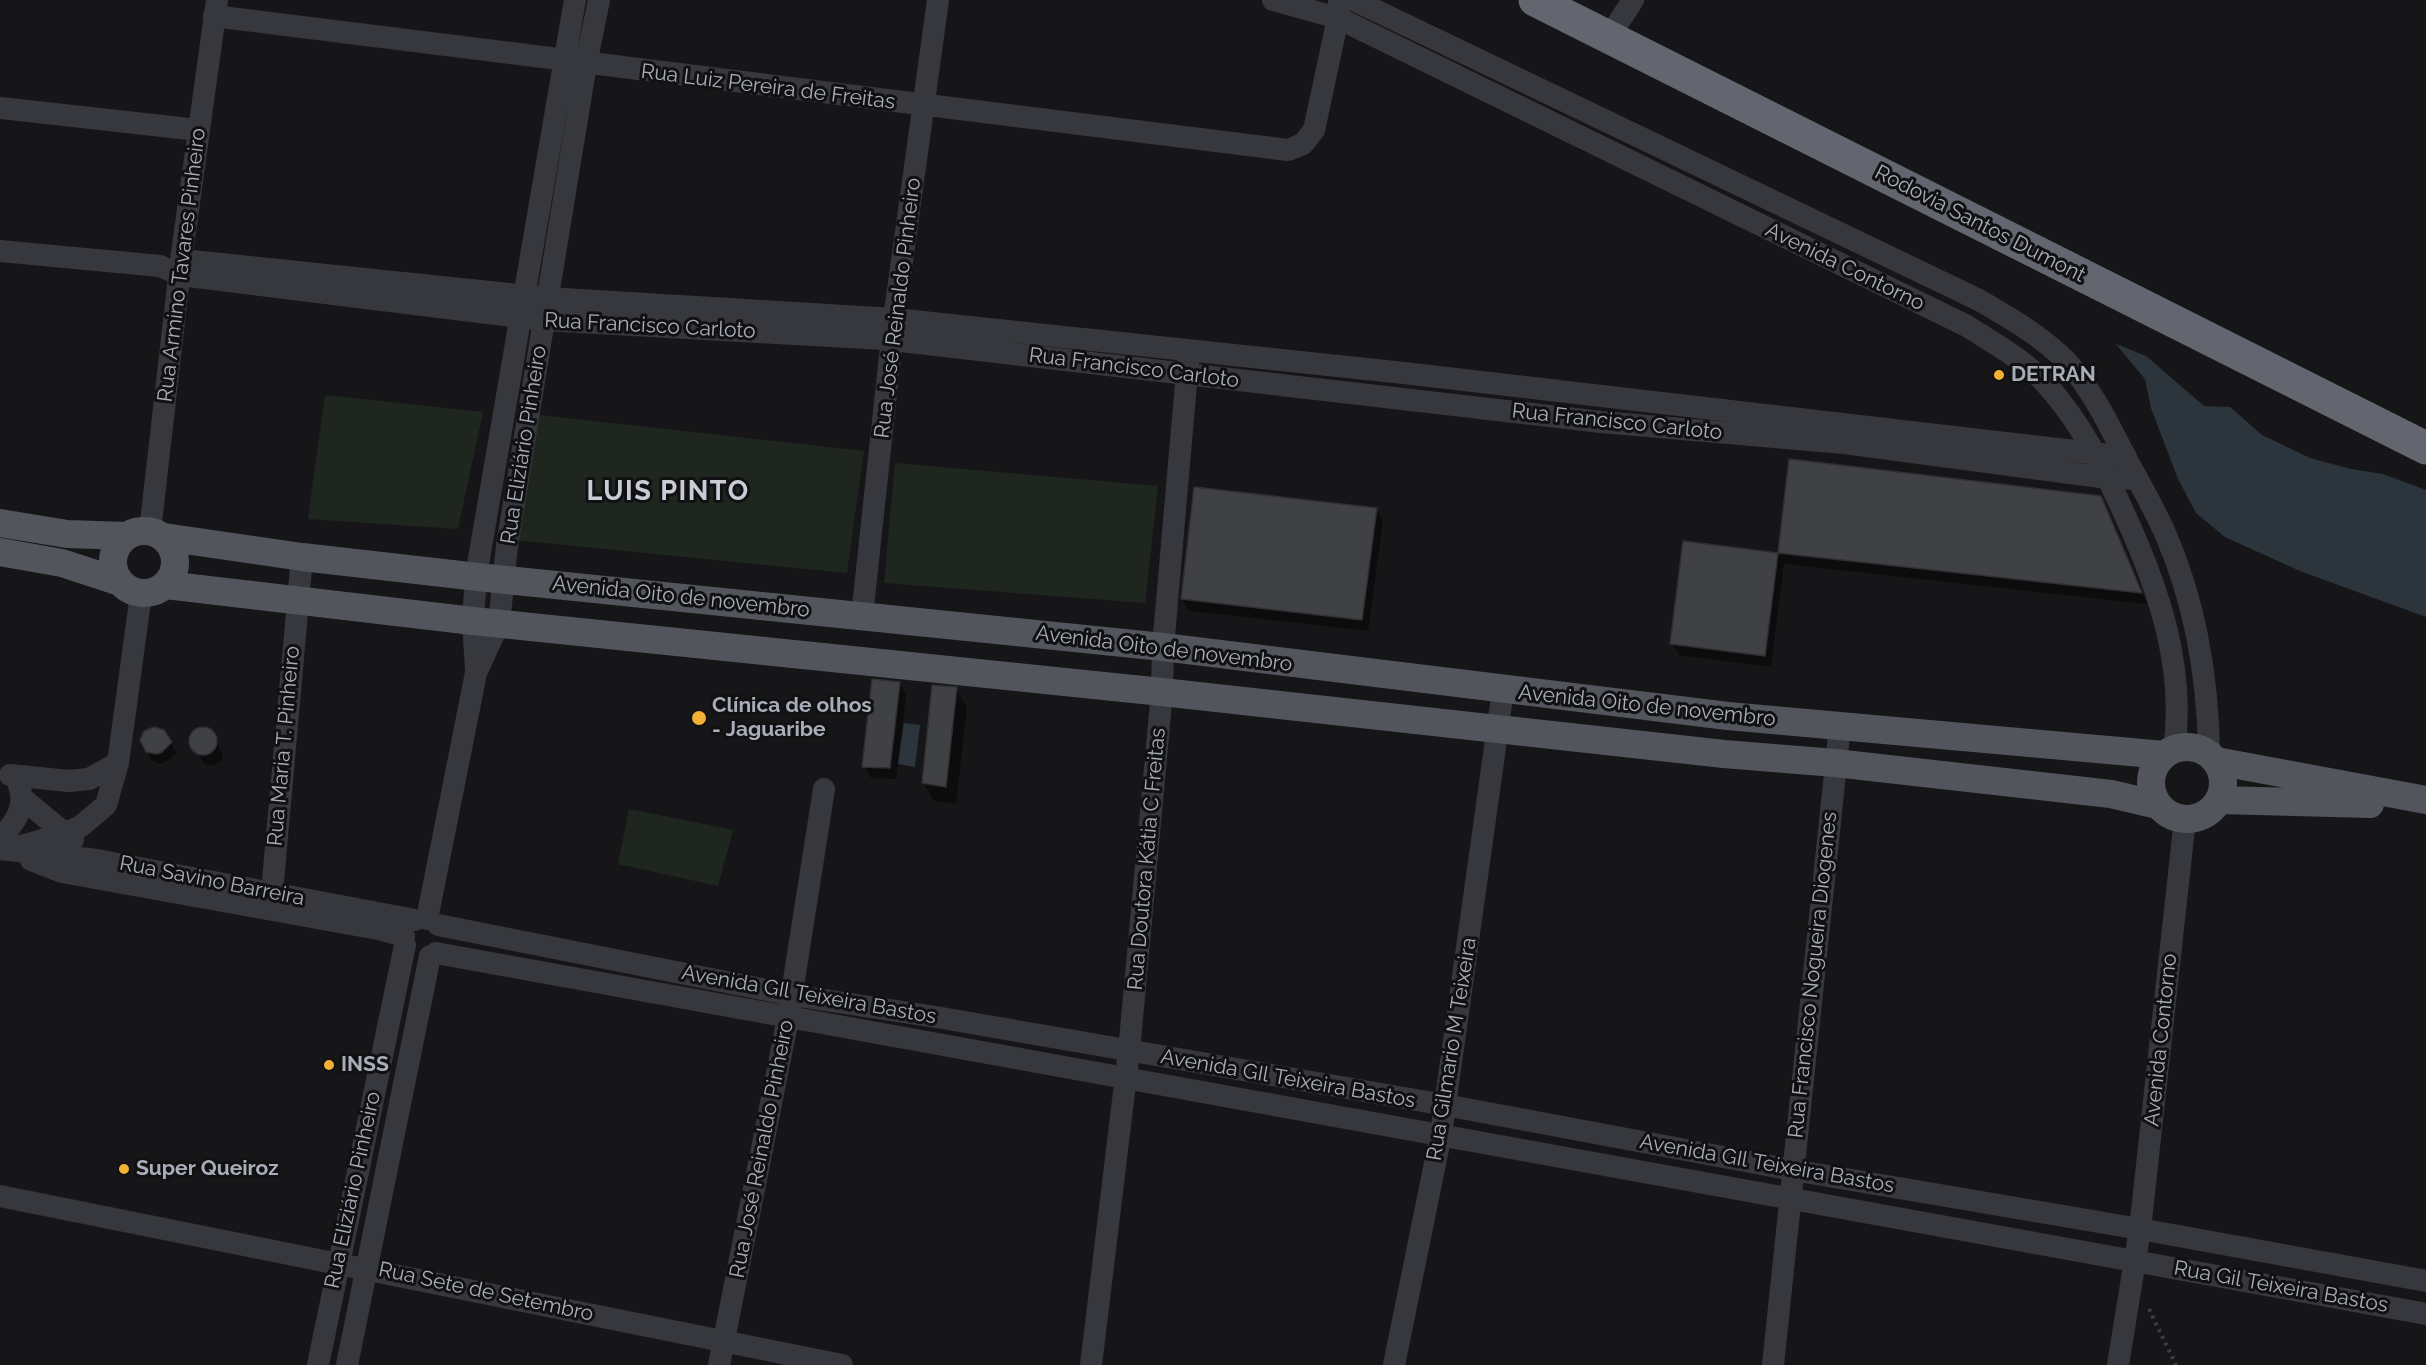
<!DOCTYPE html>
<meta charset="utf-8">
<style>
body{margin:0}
canvas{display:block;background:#161618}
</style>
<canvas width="2426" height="1365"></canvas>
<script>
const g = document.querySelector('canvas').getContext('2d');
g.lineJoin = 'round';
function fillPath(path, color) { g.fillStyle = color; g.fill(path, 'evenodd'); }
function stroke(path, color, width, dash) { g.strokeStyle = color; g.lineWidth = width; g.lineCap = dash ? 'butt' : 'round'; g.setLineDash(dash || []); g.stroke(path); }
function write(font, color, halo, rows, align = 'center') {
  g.font = font + ' Raleway,sans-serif'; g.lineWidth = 6; g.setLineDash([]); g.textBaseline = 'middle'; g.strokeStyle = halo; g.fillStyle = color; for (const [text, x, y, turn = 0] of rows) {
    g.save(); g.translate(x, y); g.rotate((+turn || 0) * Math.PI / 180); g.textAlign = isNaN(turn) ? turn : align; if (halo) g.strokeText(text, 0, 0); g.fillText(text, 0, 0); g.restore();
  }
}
const green = new Path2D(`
 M325,395L483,412L458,529L308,519Z
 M539,415L864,451L847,573L514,540Z
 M895,463L1158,486L1145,603L884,583Z
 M629,809L733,830L718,886L618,864Z`);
const water = new Path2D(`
 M2116,344L2146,356L2204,406L2230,407L2262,435L2310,458L2351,469L2383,474L2426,490V617L2300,571L2225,537L2196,513L2178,479L2151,408L2145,379Z
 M904,723L920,725L915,767L898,764Z`);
const shadow = new Path2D(`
 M1790,461L2100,498L2147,604L1784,564L1771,667L1679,655L1672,644L1685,543L1780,555Z
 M1195,488L1376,510L1383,521L1368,631L1189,611L1182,599Z
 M899,683L906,695L896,779L871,778L864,766Z
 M956,689L967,707L956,804L934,801L923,783Z
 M203,729L212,732L223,755L222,760L213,766L204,764L190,740L195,732Z
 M171,743L177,753L163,764H158L151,759L144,748Z`);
const building = new Path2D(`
 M1789,459L2101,496L2142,593L1778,553Z
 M1194,487L1377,508L1362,620L1181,599Z
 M1683,541L1778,553L1765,656L1670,644Z
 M872,679L900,682L890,768L862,767Z
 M932,685L957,687L946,787L922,783Z
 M154,727L164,730L172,742L162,752L157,754L146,752L140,740L144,731Z
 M189 741a14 14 0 1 1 28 0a14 14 0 1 1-28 0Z`);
const path = new Path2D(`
 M2149,1309L2176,1365`);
const minor = new Path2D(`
 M1273,0L1338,18L1967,326C1995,344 2025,360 2047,385C2081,423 2103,467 2124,513C2158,587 2186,667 2174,750
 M1354,0L1979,300C2011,319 2042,336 2068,363C2093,391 2110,427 2127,460C2140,484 2154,508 2165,533C2196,604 2208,677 2209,754
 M214,16L1288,150L1303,144L1314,130L1338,18L1339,0
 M1609,37L1633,0
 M0,108L198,130
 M0,251L160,266L180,275L544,320L884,339L1601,422L1844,443L2108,478L2137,479
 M182,260L547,298L894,319L1404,373L2126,457
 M150,531L181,260L217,0
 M862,616L894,319L938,0
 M476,669L473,621L476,576L575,0
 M10,775L69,781L89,779L118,763
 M22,798L73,840
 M0,838C14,825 27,806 19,786
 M17,847L64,834L81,826L106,805L118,763L141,594
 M0,849L97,860L415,920
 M31,860L62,872L378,929L404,936
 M272,892L302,557
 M427,919L476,673L499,623L507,546L586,64L599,0
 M438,925L792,995L936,1017L1445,1105L1793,1170L2140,1229L2426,1281
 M436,953L2426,1314
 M0,1196L842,1365
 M318,1365L405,945
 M347,1365L430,956
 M719,1365L788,1018L824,789
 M1091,1365L1129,1051L1162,692L1163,647L1188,361
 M1394,1365L1441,1134L1503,690
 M1773,1365L1840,726
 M2118,1365L2140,1229L2185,819`);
const major = new Path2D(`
 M0,523L67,534L126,536
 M113 562a31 31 0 1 1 62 0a31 31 0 1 1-62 0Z
 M164,537L302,557L487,578L1163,647L1728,716L2164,755
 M0,552L62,563L120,582
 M166,585L473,621L1162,692L1724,754L1835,763L2111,794L2158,805
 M2151 783a36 36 0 1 1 72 0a36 36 0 1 1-72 0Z
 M2216,761L2426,800
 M2220,800L2370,804`);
const highway = new Path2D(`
 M1535,0L2426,448`);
const markers = [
 [1999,375,6,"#f2b134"],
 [699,718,8,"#f2b134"],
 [329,1065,6,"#f2b134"],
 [124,1169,6,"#f2b134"]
];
const streetNames = [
 ["Rua Luiz Pereira de Freitas",768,87,7],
 ["Rodovia Santos Dumont",1980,224,27],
 ["Rua Armino Tavares Pinheiro",182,265,-83],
 ["Avenida Contorno",1845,267,26],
 ["Rua José Reinaldo Pinheiro",898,308,-83],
 ["Rua Francisco Carloto",650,326,3],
 ["Rua Francisco Carloto",1134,368,7],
 ["Rua Francisco Carloto",1617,422,6],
 ["Rua Eliziário Pinheiro",524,445,-81],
 ["Avenida Oito de novembro",681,597,6],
 ["Avenida Oito de novembro",1164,649,7],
 ["Avenida Oito de novembro",1647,706,6],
 ["Rua Maria T. Pinheiro",284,746,-85],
 ["Rua Doutora Kátia C Freitas",1147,859,-85],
 ["Rua Savino Barreira",212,881,11],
 ["Rua Francisco Nogueira Diogenes",1813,975,-84],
 ["Avenida GIl Teixeira Bastos",809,995,10],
 ["Avenida Contorno",2161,1040,-84],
 ["Rua Gilmario M Teixeira",1452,1049,-81],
 ["Avenida GIl Teixeira Bastos",1288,1079,10],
 ["Rua José Reinaldo Pinheiro",762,1149,-79],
 ["Avenida GIl Teixeira Bastos",1767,1164,10],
 ["Rua Eliziário Pinheiro",353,1190,-78],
 ["Rua Gil Teixeira Bastos",2281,1287,10],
 ["Rua Sete de Setembro",486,1292,12]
];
const poiNames = [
 ["DETRAN",2011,375],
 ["Clínica de olhos",712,706],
 ["- Jaguaribe",712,730],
 ["INSS",341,1065],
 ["Super Queiroz",136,1169]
];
const districtNames = [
 ["LUIS PINTO",668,492]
];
fillPath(green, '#1e261f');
fillPath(water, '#2c353c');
fillPath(shadow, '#0007');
fillPath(building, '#404145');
stroke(building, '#303034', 1.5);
stroke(path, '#3d3f44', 4, [3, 4.5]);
stroke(minor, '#37383d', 22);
stroke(major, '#53555c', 28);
stroke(highway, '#63666e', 33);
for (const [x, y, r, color] of markers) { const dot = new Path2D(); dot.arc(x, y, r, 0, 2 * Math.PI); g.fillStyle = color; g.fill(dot); stroke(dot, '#111113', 2); }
write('21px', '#a8adb8', '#111113', streetNames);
write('bold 21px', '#a8adb8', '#111113', poiNames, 'left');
g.letterSpacing = '1.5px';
write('bold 27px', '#c9ccd4', '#111113', districtNames);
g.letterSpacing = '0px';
</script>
